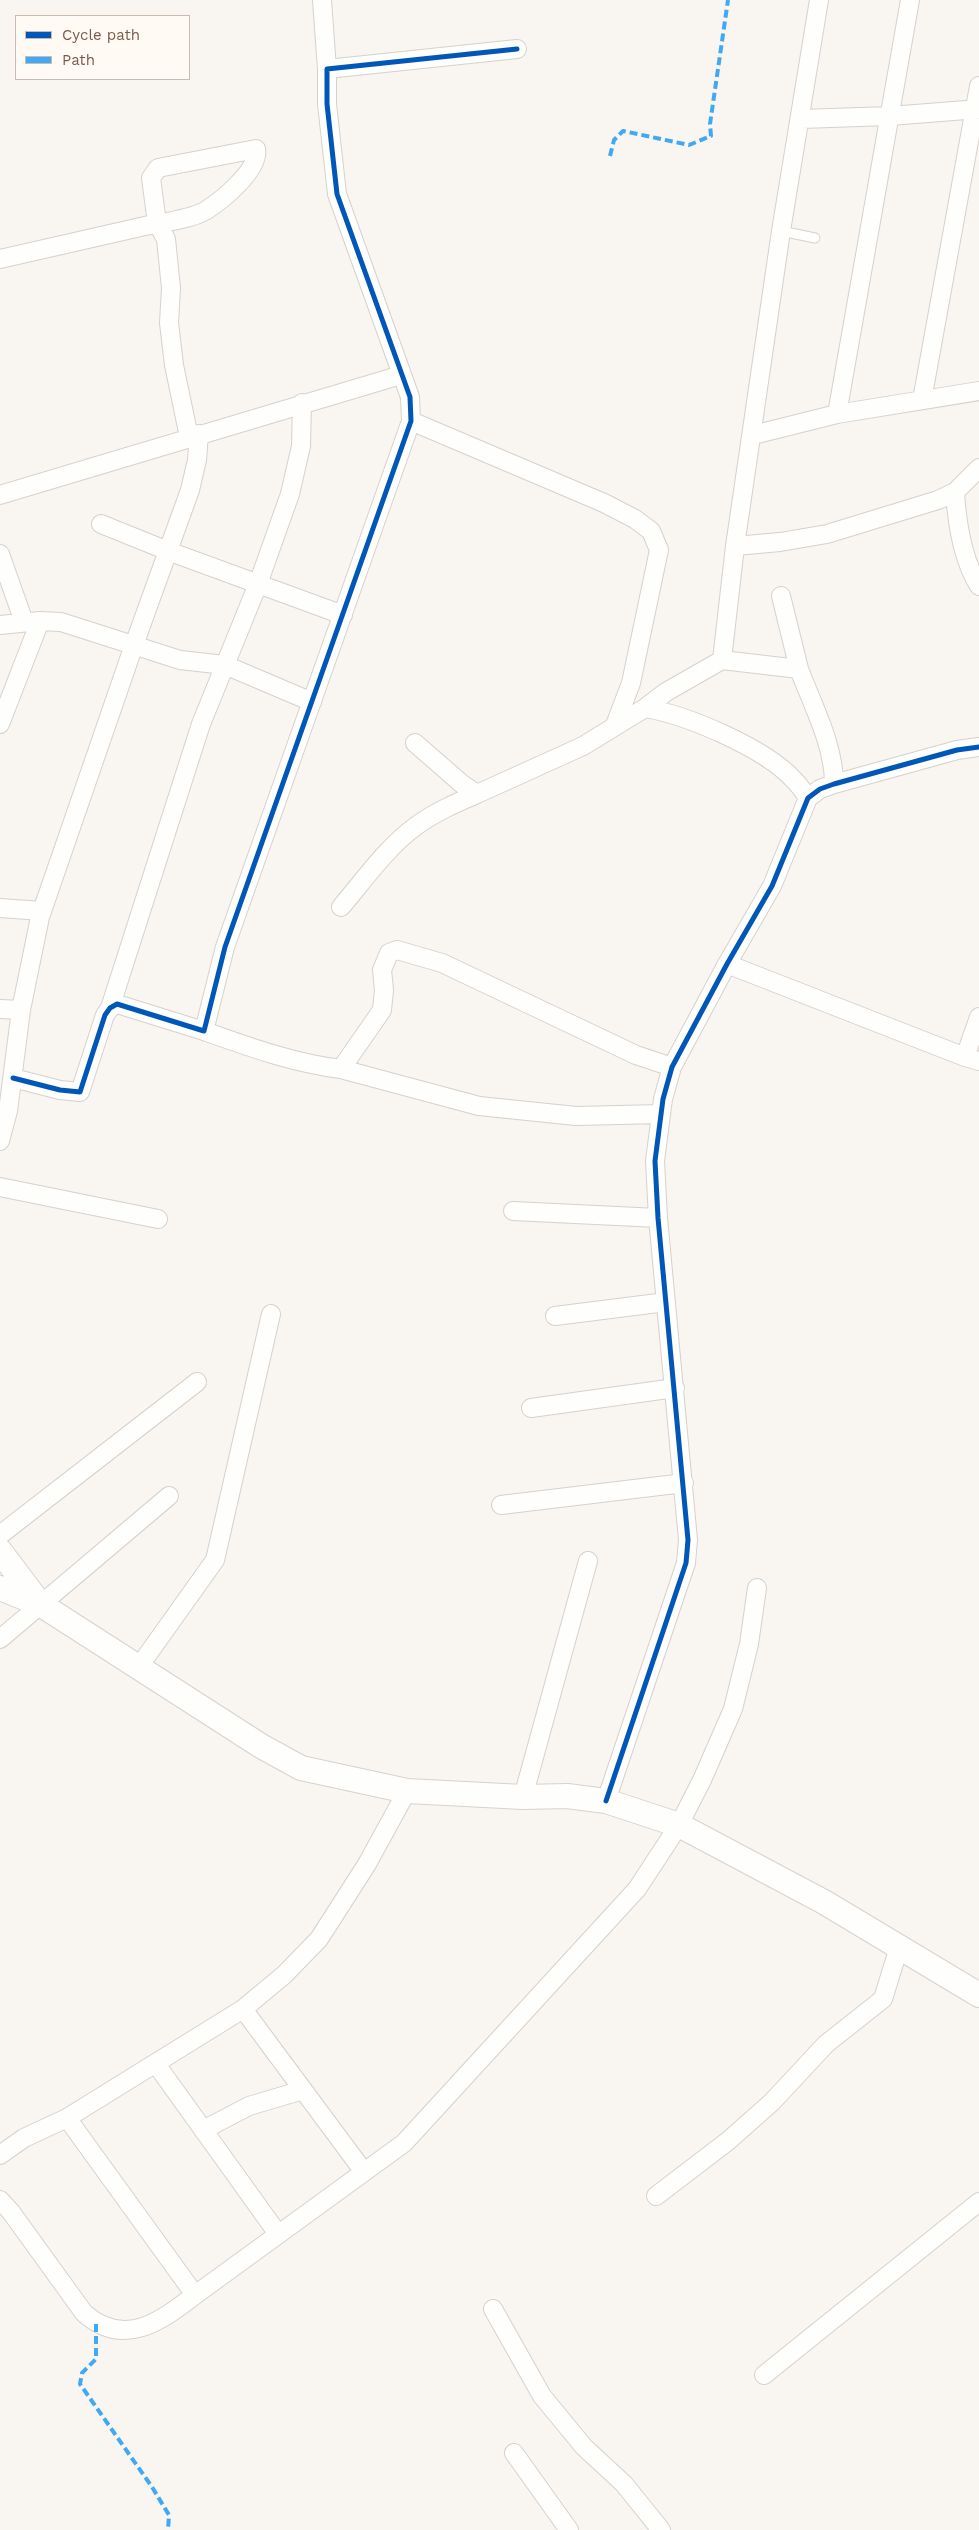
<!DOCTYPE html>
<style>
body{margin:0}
#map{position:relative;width:979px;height:2530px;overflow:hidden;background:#f9f5f0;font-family:"Work Sans",sans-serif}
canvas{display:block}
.legend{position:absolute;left:15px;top:15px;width:175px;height:65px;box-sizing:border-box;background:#fffaf3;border:1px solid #cabbb1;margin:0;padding:6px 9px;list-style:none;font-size:15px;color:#7a5c4d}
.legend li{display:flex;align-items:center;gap:10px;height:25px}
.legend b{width:25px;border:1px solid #cabbb1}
</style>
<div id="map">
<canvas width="979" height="2530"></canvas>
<ul class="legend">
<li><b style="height:6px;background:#0057b8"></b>Cycle path</li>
<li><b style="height:6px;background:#3fa9f5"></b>Path</li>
</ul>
</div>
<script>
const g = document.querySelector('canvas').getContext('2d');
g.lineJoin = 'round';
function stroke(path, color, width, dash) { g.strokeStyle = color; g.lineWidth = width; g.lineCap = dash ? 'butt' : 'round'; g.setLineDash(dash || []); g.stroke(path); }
const lane = new Path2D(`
 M781,231L815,238`);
const street = new Path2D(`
 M322,0L327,69
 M801,119L890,116L979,109
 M0,259C48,248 97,237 145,226C164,222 188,220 205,211C221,201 260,170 256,149L158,168L151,178L157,223L166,239L171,288L169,323L174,365L189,437
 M922,400L979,86
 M837,414L910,0
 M411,421L604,503L635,519L651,531L659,550L631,683L615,725
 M753,435L837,414L979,391
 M955,492C957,524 962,559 979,586
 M0,495L401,375
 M101,524L168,551L343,615
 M735,546L781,231L819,0
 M0,554L24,622
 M781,596L799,669
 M0,625L40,621L61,622L180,660L225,665L312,702
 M722,660L735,546L780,542L827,534L938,500L955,492L979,468
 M645,708C687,715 765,748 794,780C799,785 804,792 808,798
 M0,724L40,621
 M415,743L462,784L477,794L583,746L645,708L666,692L722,660L799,669C813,706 834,745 834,784
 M341,907C364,880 387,847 416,826C435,812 456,803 477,794
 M0,908L42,911
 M727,964L965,1057
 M110,1008L201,724L258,584L290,494L301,446L302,403
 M0,1009L21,1010
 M979,1017L965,1057L979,1061
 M204,1031C249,1047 293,1063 341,1069L382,1010L384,990L382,970L389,953L397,950L442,963L636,1055L672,1067
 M341,1069L479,1106L576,1116L661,1114
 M13,1078L60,1090L80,1092L105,1015L110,1008L117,1004L204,1031L225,947L411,421L410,397L337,194L327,104V69L517,49
 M0,1141L8,1111L21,1010L40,917L134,645L190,490L197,460L199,434
 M0,1187L158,1219
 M513,1211L658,1218
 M555,1316L666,1302
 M531,1408L675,1388
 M501,1505L684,1483
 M0,1535L197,1382
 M0,1639L169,1496
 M138,1668L215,1560L271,1314
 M523,1797L588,1561
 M606,1801L686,1563L688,1540L658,1218L655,1161L663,1099L672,1067L727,964L772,886L808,798L820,789L834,784L957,750L979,747
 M243,2009L364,2172
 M156,2064L278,2234
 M67,2118L195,2295L404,2143L637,1889L679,1825L702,1780L733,1709L749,1644L757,1588
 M203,2130L249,2106L303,2090
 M0,2155L24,2138L67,2118L243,2009L284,1975L319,1939L367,1864L407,1791
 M656,2196L728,2141L772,2102L826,2044L883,1999L899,1947
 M0,2200L11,2212L84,2313C124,2349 161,2321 195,2295
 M493,2309L542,2396L584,2447L624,2484L661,2530
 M764,2375L979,2202
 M514,2453L569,2530`);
const secondary = new Path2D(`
 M0,1551L40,1604
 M0,1588L40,1604L261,1746L301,1768L407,1791L523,1797L567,1796L606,1801L679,1825L824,1902L979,1995`);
const quiet = new Path2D(`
 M610,156L614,140L623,131L689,145L711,136L710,124L728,0
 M96,2324V2359L82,2373L80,2384L152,2487L169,2515L168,2530`);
const cycleway = new Path2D(`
 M13,1078L60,1090L80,1092L105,1015L110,1008L117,1004L204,1031L225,947L411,421L410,397L337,194L327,104V69L517,49
 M606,1801L686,1563L688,1540L658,1218L655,1161L663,1099L672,1067L727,964L772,886L808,798L820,789L834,784L957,750L979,747`);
stroke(lane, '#d7d1cb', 11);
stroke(street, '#d7d1cb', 20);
stroke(secondary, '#d9d2cb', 26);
stroke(lane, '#fefefd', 9);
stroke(street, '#fefefd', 18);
stroke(secondary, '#fefefd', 24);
stroke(quiet, '#3fa9f5', 4, [8, 4]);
stroke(cycleway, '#0057b8', 5);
</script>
